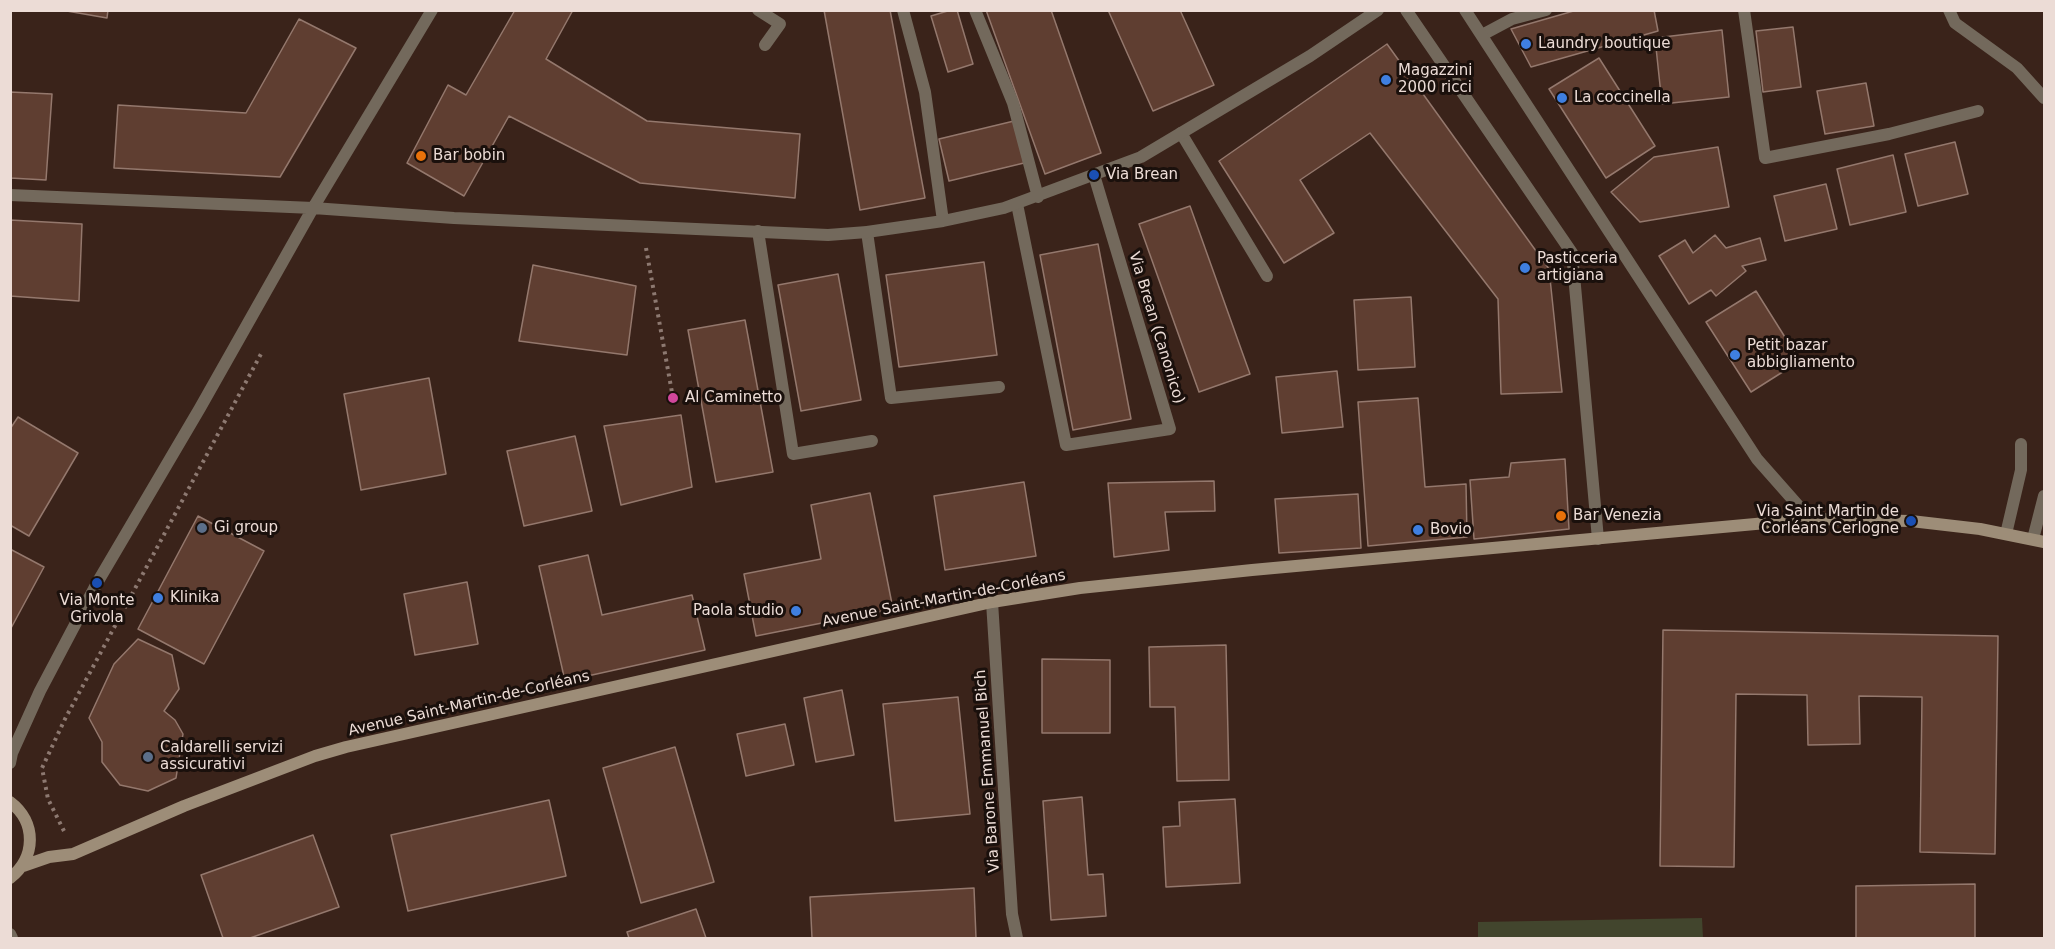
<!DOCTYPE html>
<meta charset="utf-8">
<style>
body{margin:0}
#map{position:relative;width:2055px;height:949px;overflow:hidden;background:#3a231a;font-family:"DejaVu Sans",sans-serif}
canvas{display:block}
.frame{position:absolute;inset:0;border:12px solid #ecdcd6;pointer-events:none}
</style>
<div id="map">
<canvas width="2055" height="949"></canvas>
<div class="frame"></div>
</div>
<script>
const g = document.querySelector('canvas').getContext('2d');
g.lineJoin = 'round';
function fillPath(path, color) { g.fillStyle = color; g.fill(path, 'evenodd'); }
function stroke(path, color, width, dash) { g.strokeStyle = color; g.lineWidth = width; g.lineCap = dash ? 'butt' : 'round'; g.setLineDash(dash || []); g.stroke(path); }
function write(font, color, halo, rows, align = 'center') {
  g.font = font + ' "DejaVu Sans",sans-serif'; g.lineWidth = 6; g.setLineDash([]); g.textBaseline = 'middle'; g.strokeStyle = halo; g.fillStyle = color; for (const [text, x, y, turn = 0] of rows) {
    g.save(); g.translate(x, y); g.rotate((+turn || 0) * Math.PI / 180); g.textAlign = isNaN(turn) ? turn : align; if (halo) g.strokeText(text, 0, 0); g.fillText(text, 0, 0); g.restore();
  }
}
const green = new Path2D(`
 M1702,918L1703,938H1478V922Z`);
const building = new Path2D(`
 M61,10H108L107,18Z
 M515,10H573L546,59L647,121L800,134L795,198L640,183L509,116L464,196L407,163L448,85L466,95Z
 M824,10H890L925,198L860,210Z
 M951,10H957L973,64L948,72L931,16Z
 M986,10H1051L1101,153L1045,174Z
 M1108,10H1180L1214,85L1153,111Z
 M1577,10H1654L1658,31L1531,67L1511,29Z
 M299,19L356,48L280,177L114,168L118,105L246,113Z
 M1793,27L1801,87L1763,92L1756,31Z
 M1722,30L1729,97L1662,104L1655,38Z
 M1387,44L1549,269L1562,392L1501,394L1498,299L1370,133L1300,180L1334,233L1284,263L1219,161Z
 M1599,58L1655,146L1606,178L1549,89Z
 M1866,83L1874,126L1825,134L1817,91Z
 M10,92L52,94L46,180L10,178Z
 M1014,121L1024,163L949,181L939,139Z
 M1955,142L1968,194L1918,206L1905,154Z
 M1718,147L1729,207L1640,222L1611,192L1654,157Z
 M1893,155L1906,212L1850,225L1837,169Z
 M1826,184L1837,229L1785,241L1774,196Z
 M1190,206L1250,374L1199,392L1139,224Z
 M10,220L82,224L79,301L10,296Z
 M1715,235L1726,248L1760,238L1766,260L1742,266L1746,271L1716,296L1711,290L1689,304L1659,256L1685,240L1693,253Z
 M1098,244L1131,419L1073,430L1040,255Z
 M984,262L997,355L899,367L886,275Z
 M533,265L636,286L627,355L519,341Z
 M838,274L861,400L801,411L778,285Z
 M1756,291L1800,361L1751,392L1706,322Z
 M1411,297L1415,367L1358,370L1354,300Z
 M745,320L773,472L716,482L688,330Z
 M1337,371L1343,427L1282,433L1276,377Z
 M429,378L446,474L361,490L344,394Z
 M1418,398L1425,487L1466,484L1467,537L1368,546L1358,402Z
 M681,415L692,487L621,505L604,426Z
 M18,417L78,453L29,536L10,525V429Z
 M575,436L592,511L524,526L507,451Z
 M1565,459L1569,529L1474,539L1470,480L1509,477L1511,463Z
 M1214,481L1215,511L1165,512L1169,550L1114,557L1108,483Z
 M1024,482L1036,556L945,570L934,496Z
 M870,493L893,609L756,636L744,574L821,559L811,505Z
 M1358,494L1361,548L1279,553L1275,499Z
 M198,516L264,551L204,664L138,629Z
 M10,549L44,567L10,630Z
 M588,555L602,615L692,595L705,650L565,681L539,566Z
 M467,582L478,644L415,655L404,594Z
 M1663,630L1998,636L1995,854L1920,852L1922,697L1859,696L1860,744L1808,745L1807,695L1736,694L1734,867L1660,866Z
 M138,639L172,655L179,689L164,711L175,720L183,734L176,778L148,791L120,785L102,762V742L89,718L114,664Z
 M1226,645L1229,780L1177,781L1175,707H1150L1149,647Z
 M1042,659L1110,660V733H1042Z
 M842,690L854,755L816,762L804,698Z
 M958,697L970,814L895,821L883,704Z
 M785,724L794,765L746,776L737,734Z
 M675,747L714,882L641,903L603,768Z
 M1082,797L1088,875L1103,874L1106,916L1051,920L1043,801Z
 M1235,799L1240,883L1166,887L1163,827L1180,826L1179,802Z
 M549,800L566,876L408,911L391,835Z
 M313,835L339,907L250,938H223L201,875Z
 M1975,884V938H1856V886Z
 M974,888L976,938H812L810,897Z
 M696,909L706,938H629L627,932Z`);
const path = new Path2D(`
 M646,248L673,398
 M64,831L48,799L42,768L65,719L262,352`);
const lane = new Path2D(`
 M758,10L780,24L765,45
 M1744,10L1765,158L1889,134L1978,111
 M1949,10L1955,23L2017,68L2044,98
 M1482,35L1512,19L1546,10
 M1181,133L1267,276
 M1017,204L1066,445L1170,429L1094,175
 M758,231L793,454L872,441
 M867,232L891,398L999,387
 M2006,534L2021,470V444
 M2033,539L2044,496`);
const street = new Path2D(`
 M903,10L925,92L943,221
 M975,10L1013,103L1038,197
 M1406,10L1572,253L1598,539
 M1465,10L1757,459L1810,519
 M10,195L313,208L454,218L828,235L867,232L943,221L1004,208L1141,157L1310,56L1378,10
 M992,602L1012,914L1017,938
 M10,763L12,753L40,691L97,583L200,408L313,208L432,10
 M10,934L12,938`);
const secondary = new Path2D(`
 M10,802C37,822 36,858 10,878
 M23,866L49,857L73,854L184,806L315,756L346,747L992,602L1080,588L1252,570L1810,519L1911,521L1980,529L2044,542`);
const markers = [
 [1526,44,6,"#3f7fe0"],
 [1386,80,6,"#3f7fe0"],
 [1562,98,6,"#3f7fe0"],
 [421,156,6,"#e8710a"],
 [1094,175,6,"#1a4fb4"],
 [1525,268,6,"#3f7fe0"],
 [1735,355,6,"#3f7fe0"],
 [673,398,6,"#d1479c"],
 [1561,516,6,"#e8710a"],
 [1911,521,6,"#1a4fb4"],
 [202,528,6,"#5c6f8a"],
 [1418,530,6,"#3f7fe0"],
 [97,583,6,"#1a4fb4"],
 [158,598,6,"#3f7fe0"],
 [796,611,6,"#3f7fe0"],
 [148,757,6,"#5c6f8a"]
];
const poiNames = [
 ["Laundry boutique",1538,44],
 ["Magazzini",1398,71],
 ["2000 ricci",1398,88],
 ["La coccinella",1574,98],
 ["Bar bobin",433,156],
 ["Via Brean",1106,175],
 ["Pasticceria",1537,259],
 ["artigiana",1537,276],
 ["Petit bazar",1747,346],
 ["abbigliamento",1747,363],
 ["Al Caminetto",685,398],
 ["Via Saint Martin de",1899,512,"right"],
 ["Corléans Cerlogne",1899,529,"right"],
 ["Bar Venezia",1573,516],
 ["Gi group",214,528],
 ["Bovio",1430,530],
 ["Klinika",170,598],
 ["Via Monte",97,601,"center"],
 ["Grivola",97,618,"center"],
 ["Paola studio",784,611,"right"],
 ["Caldarelli servizi",160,748],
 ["assicurativi",160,765]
];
const streetNames = [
 ["Via Brean (Canonico)",1156,328,73],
 ["Avenue Saint-Martin-de-Corléans",944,599,-11],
 ["Avenue Saint-Martin-de-Corléans",469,704,-13],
 ["Via Barone Emmanuel Bich",988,771,-94]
];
fillPath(green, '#42452d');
fillPath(building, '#5f3e31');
stroke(building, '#94786d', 1.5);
stroke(path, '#8d7971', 4, [3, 4.5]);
stroke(lane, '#73695c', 12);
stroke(street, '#73695c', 12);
stroke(secondary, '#9d8d78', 12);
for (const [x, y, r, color] of markers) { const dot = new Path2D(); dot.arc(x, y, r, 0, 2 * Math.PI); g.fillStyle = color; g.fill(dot); stroke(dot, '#1a100c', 2); }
write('15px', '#ecdcd6', '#1a100c', poiNames, 'left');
write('15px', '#ecdcd6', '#1a100c', streetNames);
</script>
